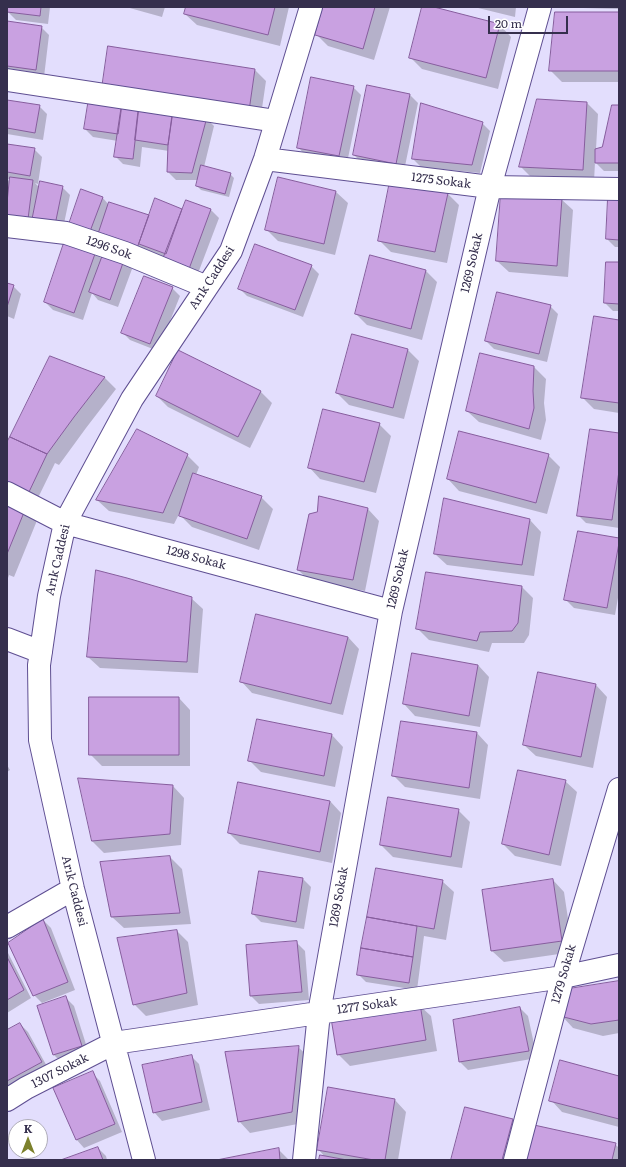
<!DOCTYPE html>
<meta charset="utf-8">
<style>
body{margin:0}
#map{position:relative;width:626px;height:1167px;overflow:hidden;background:#e3defd;font-family:Literata,serif}
canvas{display:block}
.frame{position:absolute;inset:0;border:8px solid #352f4d;pointer-events:none}
.north{position:absolute;left:8px;top:1119px;width:40px;height:40px;box-sizing:border-box;background:#fff;border:1px solid #aeacb8;border-radius:50%;rotate:0deg;font-size:11px;font-weight:700;line-height:16px;text-align:center;color:#352f4d}
.north::after{content:'';display:block;margin:auto;width:14px;height:18px;background:#7c812c;clip-path:polygon(50% 0,100% 100%,50% 72%,0 100%)}
.scale{position:absolute;left:488px;top:16px;width:80px;height:18px;box-sizing:border-box;border:2px solid #352f4d;border-top:0;padding-left:5px;font-size:12px;line-height:14px;white-space:nowrap;color:#352f4d;-webkit-text-stroke:3px #fff;paint-order:stroke}
</style>
<div id="map">
<canvas width="626" height="1167"></canvas>
<div class="frame"></div>
<div class="north">K</div>
<div class="scale">20 m</div>
</div>
<script>
const g = document.querySelector('canvas').getContext('2d');
g.lineJoin = 'round';
function fillPath(path, color) { g.fillStyle = color; g.fill(path, 'evenodd'); }
function stroke(path, color, width, dash) { g.strokeStyle = color; g.lineWidth = width; g.lineCap = dash ? 'butt' : 'round'; g.setLineDash(dash || []); g.stroke(path); }
function write(font, color, halo, rows, align = 'center') {
  g.font = font + ' Literata,serif'; g.lineWidth = 3.5; g.setLineDash([]); g.textBaseline = 'middle'; g.strokeStyle = halo; g.fillStyle = color; for (const [text, x, y, turn = 0] of rows) {
    g.save(); g.translate(x, y); g.rotate((+turn || 0) * Math.PI / 180); g.textAlign = isNaN(turn) ? turn : align; if (halo) g.strokeText(text, 0, 0); g.fillText(text, 0, 0); g.restore();
  }
}
const shadow = new Path2D(`
 M8,7H50L48,24L16,20L8,12Z
 M126,7H165L162,17Z
 M187,7H289L280,46L197,25L185,14Z
 M324,7H390L374,60L328,46L316,34Z
 M423,7H430L500,25L511,37L498,89L422,69L410,57Z
 M474,7H516L515,17Z
 M582,7H619V9L583,8Z
 M619,13V82H562L550,70Z
 M7,22L41,27L49,35L44,77L7,71Z
 M255,70L266,81L260,122L114,99Z
 M353,87L361,95L347,163L306,156L298,147Z
 M410,95L418,103L404,171L362,163L354,155Z
 M7,101L39,106L47,114L43,140L7,134Z
 M587,103L598,114L596,149L603,148L619,106V171H604L595,162L594,182L532,178L521,167Z
 M206,118L214,126L204,167L230,174L234,178L229,197L201,190L197,186L198,180H176L168,172L169,151L142,147L140,167L123,164L115,156L118,141L93,137L85,129Z
 M482,123L490,131L480,173L421,167L413,159Z
 M7,145L34,149L42,157L38,184L35,183L40,188L62,187L70,195L62,233L7,224V179L10,182L11,179H7Z
 M279,178L336,192L348,203L335,255L278,241L266,229Z
 M447,193L459,205L447,263L391,252L379,240Z
 M102,197L109,205L110,203L150,216L155,199L183,211L186,201L211,210L219,218L197,276L77,235Z
 M561,199L573,210L568,277L509,272L497,261Z
 M619,199V247H615L607,239Z
 M95,251L102,259L124,261L132,269L118,307L98,300L92,293L83,320L53,310L45,302Z
 M619,263V311H613L605,303Z
 M311,266L319,274L303,317L247,296L239,288Z
 M426,271L437,282L422,340L367,325L356,314Z
 M7,284L13,286L21,294L14,319L7,316Z
 M172,288L180,296L158,351L130,340L122,332Z
 M550,306L558,314L547,362L494,349L486,341Z
 M619,321V413L594,409L582,397Z
 M408,350L419,361L404,419L349,405L337,393Z
 M50,357L105,378L116,389L86,428L59,465L55,463L36,502L7,488V445Z
 M534,367L546,379L544,403L546,420L541,440L479,422L467,411Z
 M260,391L272,403L250,448L168,407L157,396Z
 M379,424L391,436L376,493L320,479L309,467Z
 M619,434V528L586,523L578,515Z
 M187,455L199,467L196,475L261,497L273,509L259,550L192,527L179,514L174,524L109,511L97,500Z
 M548,455L560,467L547,514L459,491L448,479Z
 M7,498L38,518L14,577L9,575L7,581Z
 M368,509L379,521L365,591L310,581L298,570Z
 M530,520L541,532L534,576L447,565L435,554Z
 M619,539V592L615,615L574,608L565,599Z
 M522,587L533,598L529,635L524,643H492L489,652L429,640L417,628Z
 M191,598L203,609L198,673L100,668L88,657Z
 M348,637L359,649L343,715L252,693L241,681Z
 M478,665L489,677L480,727L415,716L404,704Z
 M596,685L607,697L593,768L536,756L524,745Z
 M179,698L190,710V766H102L90,754Z
 M477,733L488,745L480,799L405,787L393,775Z
 M332,735L343,747L335,787L261,772L249,760Z
 M7,765L10,770L7,772Z
 M565,781L577,792L561,866L515,856L503,844Z
 M173,786L184,798L181,845L104,853L92,841Z
 M330,801L341,813L332,863L240,844L229,833Z
 M458,810L470,822L462,868L393,857L381,845Z
 M170,857L182,869L191,924L124,928L112,917Z
 M377,870L442,881L454,892L446,940L424,936L417,990L366,982L358,974Z
 M303,879L311,887L304,929L261,922L253,914Z
 M553,880L564,892L573,952L504,962L492,951Z
 M43,920L51,928L75,990L42,1003L34,995Z
 M177,931L188,942L198,1005L146,1016L134,1004Z
 M297,943L305,951L309,1000L259,1004L251,996Z
 M7,951L31,998L7,1013Z
 M619,982V1033L603,1036L573,1028L562,1016Z
 M66,998L74,1006L89,1054L62,1063L54,1055L38,1006Z
 M419,1005L431,1016L437,1051L350,1066L338,1054Z
 M520,1008L528,1016L537,1058L468,1070L460,1062Z
 M20,1024L28,1032L49,1070L7,1093V1031Z
 M298,1047L310,1058L303,1123L250,1133L239,1121Z
 M191,1056L199,1064L210,1110L162,1121L154,1112Z
 M92,1073L100,1081L122,1132L84,1148L76,1139Z
 M619,1077V1127L562,1112L551,1100Z
 M395,1100L406,1112L398,1160H320L325,1157L318,1149Z
 M512,1120L520,1128L512,1160H452Z
 M535,1126L615,1144L619,1148V1160H527Z
 M98,1148L106,1156L107,1160H64Z
 M278,1149L289,1160H223Z`);
const building = new Path2D(`
 M7,7H41L40,16L7,12Z
 M186,7H275L268,35L184,14Z
 M323,7H375L363,49L315,35Z
 M422,7H434L500,24L486,78L409,58Z
 M555,12H619V71H549Z
 M7,21L42,26L36,70L7,66Z
 M108,46L255,69L249,111L102,88Z
 M311,77L354,86L339,156L297,148Z
 M367,85L410,94L396,164L353,155Z
 M89,98L122,104L118,134L84,129Z
 M537,99L587,102L583,170L519,167Z
 M7,100L40,105L35,133L7,128Z
 M421,103L483,122L472,165L412,159Z
 M122,104L139,106L133,159L114,157Z
 M612,105H619V163H595V149L602,147Z
 M139,106L173,111L168,145L135,140Z
 M173,111L207,117L192,173L167,172L168,145Z
 M7,144L35,148L30,176L7,172Z
 M201,165L231,173L225,194L196,186Z
 M10,177L33,180L28,219L7,217V203Z
 M278,177L336,191L324,244L265,230Z
 M40,181L63,186L55,225L32,221Z
 M390,181L448,193L435,252L378,241Z
 M81,189L103,197L89,234L68,227Z
 M501,193L562,198L557,266L496,261Z
 M155,198L182,209L166,254L139,244Z
 M608,198H619V240L606,239Z
 M186,200L211,209L189,269L163,259Z
 M109,202L149,215L136,251L97,238Z
 M65,240L96,251L74,313L44,302Z
 M255,244L312,265L295,310L238,289Z
 M104,252L124,260L110,300L89,292Z
 M370,255L426,270L411,329L355,314Z
 M606,262H619V304L604,303Z
 M144,276L173,287L150,344L121,333Z
 M7,283L14,285L7,307Z
 M497,292L551,305L539,354L485,341Z
 M594,316L619,320V403L581,398Z
 M352,334L408,349L393,408L336,393Z
 M178,350L261,391L238,437L156,396Z
 M480,353L534,366L533,391L534,408L529,429L466,411Z
 M50,356L105,377L74,417L47,454L10,437Z
 M323,409L380,423L364,482L308,468Z
 M137,429L188,454L163,513L96,500Z
 M590,429L619,433V471L612,520L577,516Z
 M459,431L549,454L536,503L447,479Z
 M10,437L47,454L28,494L7,484V442Z
 M193,473L262,496L247,539L179,516Z
 M319,496L368,508L353,580L297,570L309,514L317,512Z
 M7,497L27,505L7,554Z
 M444,498L530,519L522,565L434,554Z
 M578,531L619,538V543L607,608L564,600Z
 M96,570L127,578L192,597L187,662L87,657Z
 M426,572L522,586L518,623L512,631L480,632L477,641L416,629Z
 M256,614L348,637L331,704L240,682Z
 M412,653L478,665L469,716L403,704Z
 M538,672L596,684L581,757L523,745Z
 M89,697H179V755H89Z
 M257,719L332,734L324,776L248,761Z
 M401,721L477,732L469,788L392,776Z
 M518,770L566,780L549,855L502,844Z
 M78,778L173,785L170,834L92,841Z
 M238,782L330,801L320,852L228,833Z
 M388,797L459,809L451,857L380,845Z
 M170,856L180,913L111,917L100,862Z
 M376,868L443,880L434,929L367,917Z
 M259,871L303,878L296,922L252,914Z
 M553,879L562,941L491,951L482,890Z
 M367,917L417,926L413,957L361,948Z
 M43,919L68,982L33,996L8,943Z
 M177,930L187,993L133,1005L117,938Z
 M297,941L302,992L250,996L246,945Z
 M361,948L413,957L409,983L357,975Z
 M7,957L24,990L7,1000Z
 M619,981V1020L591,1024L560,1016L568,989Z
 M66,996L82,1046L53,1055L37,1006Z
 M420,1004L426,1040L337,1055L331,1018Z
 M520,1007L529,1051L459,1062L453,1020Z
 M20,1023L42,1062L7,1081V1030Z
 M299,1046L292,1112L238,1122L225,1052Z
 M192,1055L202,1102L153,1113L142,1065Z
 M560,1060L619,1076V1119L549,1101Z
 M93,1071L115,1124L76,1140L53,1088Z
 M328,1087L395,1099L385,1160H374L317,1150Z
 M465,1107L513,1119L502,1160H451Z
 M534,1125L616,1143L612,1160H530L526,1159Z
 M98,1147L103,1160H61Z
 M279,1148L280,1160H217Z
 M320,1155L347,1160H319Z`);
const minor = new Path2D(`
 M7,80L276,121
 M265,159L490,187L619,189
 M7,226L66,233L125,253L207,287
 M7,493L65,523L391,611
 M7,639L41,652
 M7,927L73,889
 M7,1100L26,1088L114,1043L563,977L619,965
 M144,1160L73,889L40,740L39,665L49,596L65,523L132,399L231,251L265,159L311,7
 M304,1160L319,1013L391,611L490,187L540,7
 M515,1160L563,977L619,789`);
const streetNames = [
 ["1275 Sokak",441,181,7],
 ["1296 Sok",109,248,19],
 ["1269 Sokak",472,263,-77],
 ["Arık Caddesi",212,278,-57],
 ["1298 Sokak",196,558,15],
 ["Arık Caddesi",58,560,-77],
 ["1269 Sokak",398,579,-77],
 ["Arık Caddesi",74,891,76],
 ["1269 Sokak",339,897,-80],
 ["1279 Sokak",564,974,-74],
 ["1277 Sokak",367,1006,-8],
 ["1307 Sokak",60,1071,-27]
];
fillPath(shadow, '#0003');
fillPath(building, '#c9a1e1');
stroke(building, '#865d9d', 1);
stroke(minor, '#5f4f92', 24);
stroke(minor, '#fff', 22);
write('12px', '#352f4d', '#fff', streetNames);
</script>
